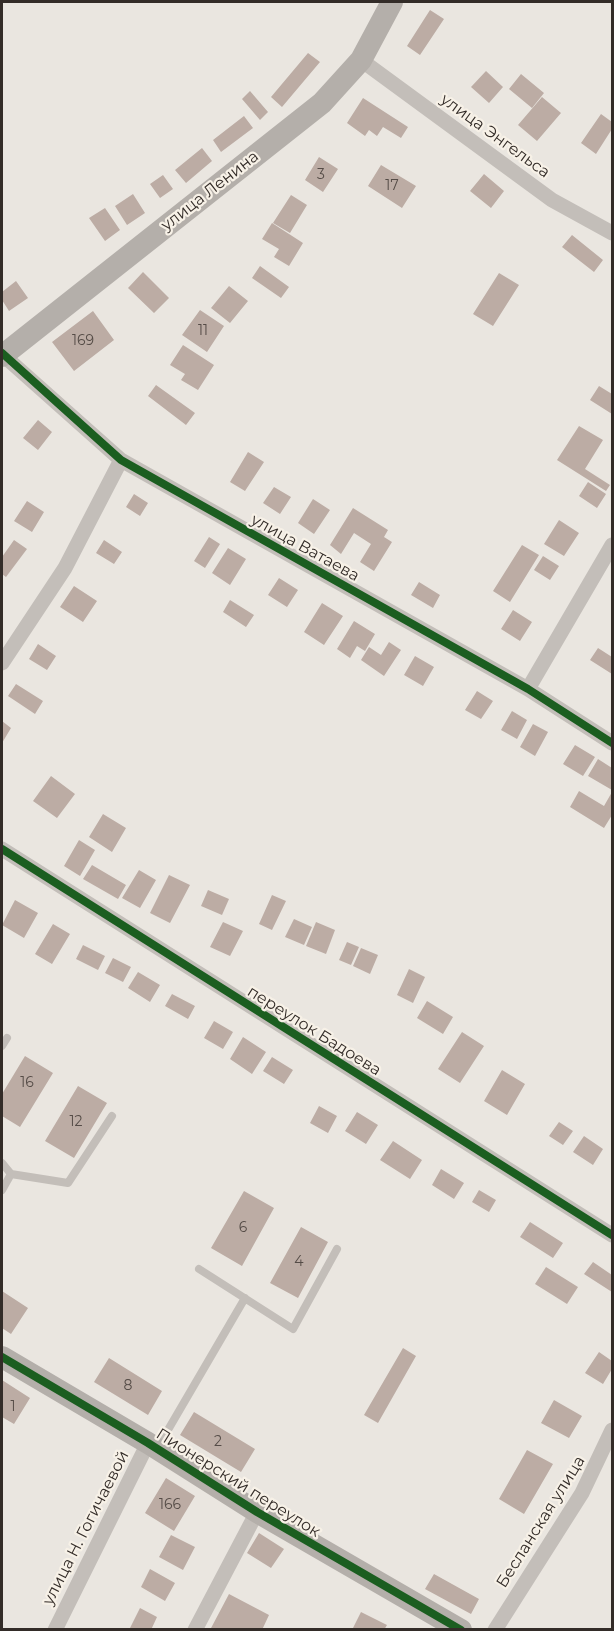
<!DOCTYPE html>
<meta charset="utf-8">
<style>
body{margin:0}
#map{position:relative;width:614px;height:1631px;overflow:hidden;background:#eae6e0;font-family:Montserrat,sans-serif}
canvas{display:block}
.frame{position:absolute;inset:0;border:3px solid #332c28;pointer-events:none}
</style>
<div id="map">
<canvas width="614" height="1631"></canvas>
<div class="frame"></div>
</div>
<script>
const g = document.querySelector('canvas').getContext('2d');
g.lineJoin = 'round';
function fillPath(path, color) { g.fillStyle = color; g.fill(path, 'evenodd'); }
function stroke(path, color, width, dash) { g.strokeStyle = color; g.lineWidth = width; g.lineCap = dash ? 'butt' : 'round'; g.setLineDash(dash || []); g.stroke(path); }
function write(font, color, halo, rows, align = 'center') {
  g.font = font + ' Montserrat,sans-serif'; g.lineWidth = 4.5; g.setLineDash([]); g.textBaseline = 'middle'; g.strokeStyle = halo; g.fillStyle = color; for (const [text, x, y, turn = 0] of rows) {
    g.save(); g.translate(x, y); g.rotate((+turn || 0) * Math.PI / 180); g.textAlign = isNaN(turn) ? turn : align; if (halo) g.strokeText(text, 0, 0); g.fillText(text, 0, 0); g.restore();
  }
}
const building = new Path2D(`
 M430,10L444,19L420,55L407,46Z
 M308,53L320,62L282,107L271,97Z
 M486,71L503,87L489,103L471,87Z
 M521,74L544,93L532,108L509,89Z
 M250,91L268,112L260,120L242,99Z
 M542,97L561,113L537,141L518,125Z
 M363,98L408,127L401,138L383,127L377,136L369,130L365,136L347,123Z
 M601,114L612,122V129L596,154L581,143Z
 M244,116L253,128L221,152L213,140Z
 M202,148L212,161L186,183L175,170Z
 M319,157L338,169L323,192L305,180Z
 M381,165L416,186L402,208L368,186Z
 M484,174L504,191L491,208L470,191Z
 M163,175L173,189L160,198L150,184Z
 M133,194L145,213L127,225L115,206Z
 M291,195L307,205L290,233L273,223Z
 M105,208L120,230L105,241L89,218Z
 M272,223L303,243L289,266L274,257L279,249L262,239Z
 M572,235L603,260L594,272L562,247Z
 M260,266L289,287L281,298L252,278Z
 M143,272L169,298L154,313L128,288Z
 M499,273L519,285L493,326L473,314Z
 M16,281L28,298L9,311L2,300V292Z
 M229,286L248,301L230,323L211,308Z
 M200,310L224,326L207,352L182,335Z
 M93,311L114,340L74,371L52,342Z
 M183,345L214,365L198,390L181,380L185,374L170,365Z
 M156,385L195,413L186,425L148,396Z
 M599,386L612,394V414L590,400Z
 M38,420L52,432L38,450L23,438Z
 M579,426L603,440L585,469L610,485L606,491L557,460Z
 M248,452L264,462L245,491L230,482Z
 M588,482L606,494L597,508L579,496Z
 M274,487L291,497L280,514L263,503Z
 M134,494L148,503L140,516L126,507Z
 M313,499L330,510L314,534L298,523Z
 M27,501L44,512L32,532L14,521Z
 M353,508L388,530L384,537L392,542L374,571L360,562L371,544L354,533L341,554L330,545Z
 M559,520L579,533L564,556L544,544Z
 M209,537L220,544L205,568L194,561Z
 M14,540L27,549L6,577L2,574V557Z
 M104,540L122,552L114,564L96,553Z
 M522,545L539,555L510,602L493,591Z
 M228,548L246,559L230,585L212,573Z
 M543,556L559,566L550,580L534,570Z
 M279,578L298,590L287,607L268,595Z
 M419,582L440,595L433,608L411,595Z
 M74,586L97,601L83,622L60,607Z
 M230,600L254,615L246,627L223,612Z
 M322,603L343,616L324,645L304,632Z
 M513,610L532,622L520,641L501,629Z
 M354,621L375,634L365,651L357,646L350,658L337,649Z
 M389,642L401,650L384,676L361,660L369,647L381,655Z
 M38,644L56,656L47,670L29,659Z
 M598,648L612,657V674L590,660Z
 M415,656L434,667L423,686L404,675Z
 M16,684L43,701L35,714L8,696Z
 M477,691L493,701L481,719L465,710Z
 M512,711L527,720L517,739L501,730Z
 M2,721L11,728L2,743Z
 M533,724L548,732L535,756L520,747Z
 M575,745L595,757L583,776L563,764Z
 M598,759L612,768V790L588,776Z
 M51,776L75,794L57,818L33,801Z
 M579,791L604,806L612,792V815L604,828L570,807Z
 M103,814L126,828L112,852L89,837Z
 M79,840L95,850L80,876L64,866Z
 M92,865L126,885L118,899L83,879Z
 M139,870L156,880L140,908L122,898Z
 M169,875L190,885L170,923L150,913Z
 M208,890L229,899L222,915L201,906Z
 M272,895L286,901L272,930L259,924Z
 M15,900L38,913L24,938L2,925Z
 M294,919L312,927L304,945L285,937Z
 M223,922L243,931L230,956L210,947Z
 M316,922L335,930L326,954L306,946Z
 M53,924L70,934L52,964L35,954Z
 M347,942L359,947L351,965L339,960Z
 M83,945L105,956L98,970L76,959Z
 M361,948L378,955L370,974L353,966Z
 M113,958L131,967L123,982L105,973Z
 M409,969L425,977L413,1003L397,995Z
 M138,972L160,985L150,1002L128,988Z
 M172,994L195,1006L188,1019L165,1006Z
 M427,1001L453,1017L443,1034L417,1018Z
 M214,1021L233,1032L223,1049L204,1038Z
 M462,1032L484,1046L460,1083L438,1069Z
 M243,1037L266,1052L252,1074L230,1059Z
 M25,1056L53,1073L20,1127L2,1116V1094Z
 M272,1057L293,1070L284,1084L263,1071Z
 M502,1070L525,1084L507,1115L484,1101Z
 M78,1086L107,1103L74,1158L45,1141Z
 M319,1106L337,1116L328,1133L310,1123Z
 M357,1112L378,1125L366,1144L345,1131Z
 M559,1122L573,1131L563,1145L549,1136Z
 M584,1136L603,1149L593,1165L573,1152Z
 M393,1141L422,1160L410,1179L380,1160Z
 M441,1169L464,1183L454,1199L432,1185Z
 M479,1190L496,1200L489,1212L472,1202Z
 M244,1191L274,1208L242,1266L211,1248Z
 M530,1222L563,1243L553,1258L520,1237Z
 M301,1227L328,1242L298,1298L270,1283Z
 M593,1262L612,1275V1292L584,1274Z
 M546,1267L578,1287L567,1304L535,1284Z
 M2,1291L28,1308L11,1334L2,1328Z
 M403,1348L416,1356L378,1423L364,1415Z
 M599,1352L612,1361V1369L603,1384L585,1373Z
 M109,1358L162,1391L148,1415L94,1382Z
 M2,1380L30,1398L14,1424L2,1417Z
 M554,1400L582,1416L569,1438L541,1423Z
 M194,1412L255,1449L241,1472L180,1435Z
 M527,1450L553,1464L524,1514L499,1499Z
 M166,1478L195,1496L174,1531L145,1513Z
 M259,1533L284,1549L271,1568L247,1553Z
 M171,1535L195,1547L183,1570L159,1557Z
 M150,1569L175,1583L165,1601L141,1587Z
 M434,1574L479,1599L471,1614L425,1589Z
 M229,1594L269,1615L262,1630H210Z
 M140,1608L157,1617L151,1630H129Z
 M361,1612L387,1625L384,1630H352Z`);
const lane = new Path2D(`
 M2,1046L7,1038
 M2,1163L11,1174L2,1190
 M11,1174L68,1183L112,1116
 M199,1269L293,1329L337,1249
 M158,1447L245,1298`);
const street = new Path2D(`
 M361,60L552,200L612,233
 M3,355L121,460L528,689L612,743
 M2,663L65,568L121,460
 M528,689L612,545
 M2,849L612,1235
 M55,1630L148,1443
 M195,1630L257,1512
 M495,1630L582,1493L612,1430`);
const secondary = new Path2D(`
 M2,356L322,103L361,60L392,2
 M2,1357L148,1443L257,1512L461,1630`);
const cycleway = new Path2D(`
 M2,353L121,460L528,689L612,743
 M2,849L612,1235
 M2,1357L148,1443L257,1512L461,1630`);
const numberNames = [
 ["3",321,175],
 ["17",392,186],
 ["11",203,331],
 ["169",83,341],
 ["16",27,1083],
 ["12",76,1122],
 ["6",243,1228],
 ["4",299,1262],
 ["8",128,1386],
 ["1",13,1407],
 ["2",218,1442],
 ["166",170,1505]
];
const streetNames = [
 ["улица Энгельса",495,136,36],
 ["улица Ленина",210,191,-38],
 ["улица Ватаева",305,548,29],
 ["переулок Бадоева",314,1031,32],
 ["Пионерский переулок",238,1483,32],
 ["Бесланская улица",541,1522,-58],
 ["улица Н. Гогичаевой",86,1528,-63]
];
fillPath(building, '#bcaca4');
stroke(lane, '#c3beb9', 8);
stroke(street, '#c3beb9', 15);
stroke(secondary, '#b4afaa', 22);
stroke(cycleway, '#1b5e20', 8);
write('14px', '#554c47', null, numberNames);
write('16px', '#332c28', '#f7f1e7', streetNames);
</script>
